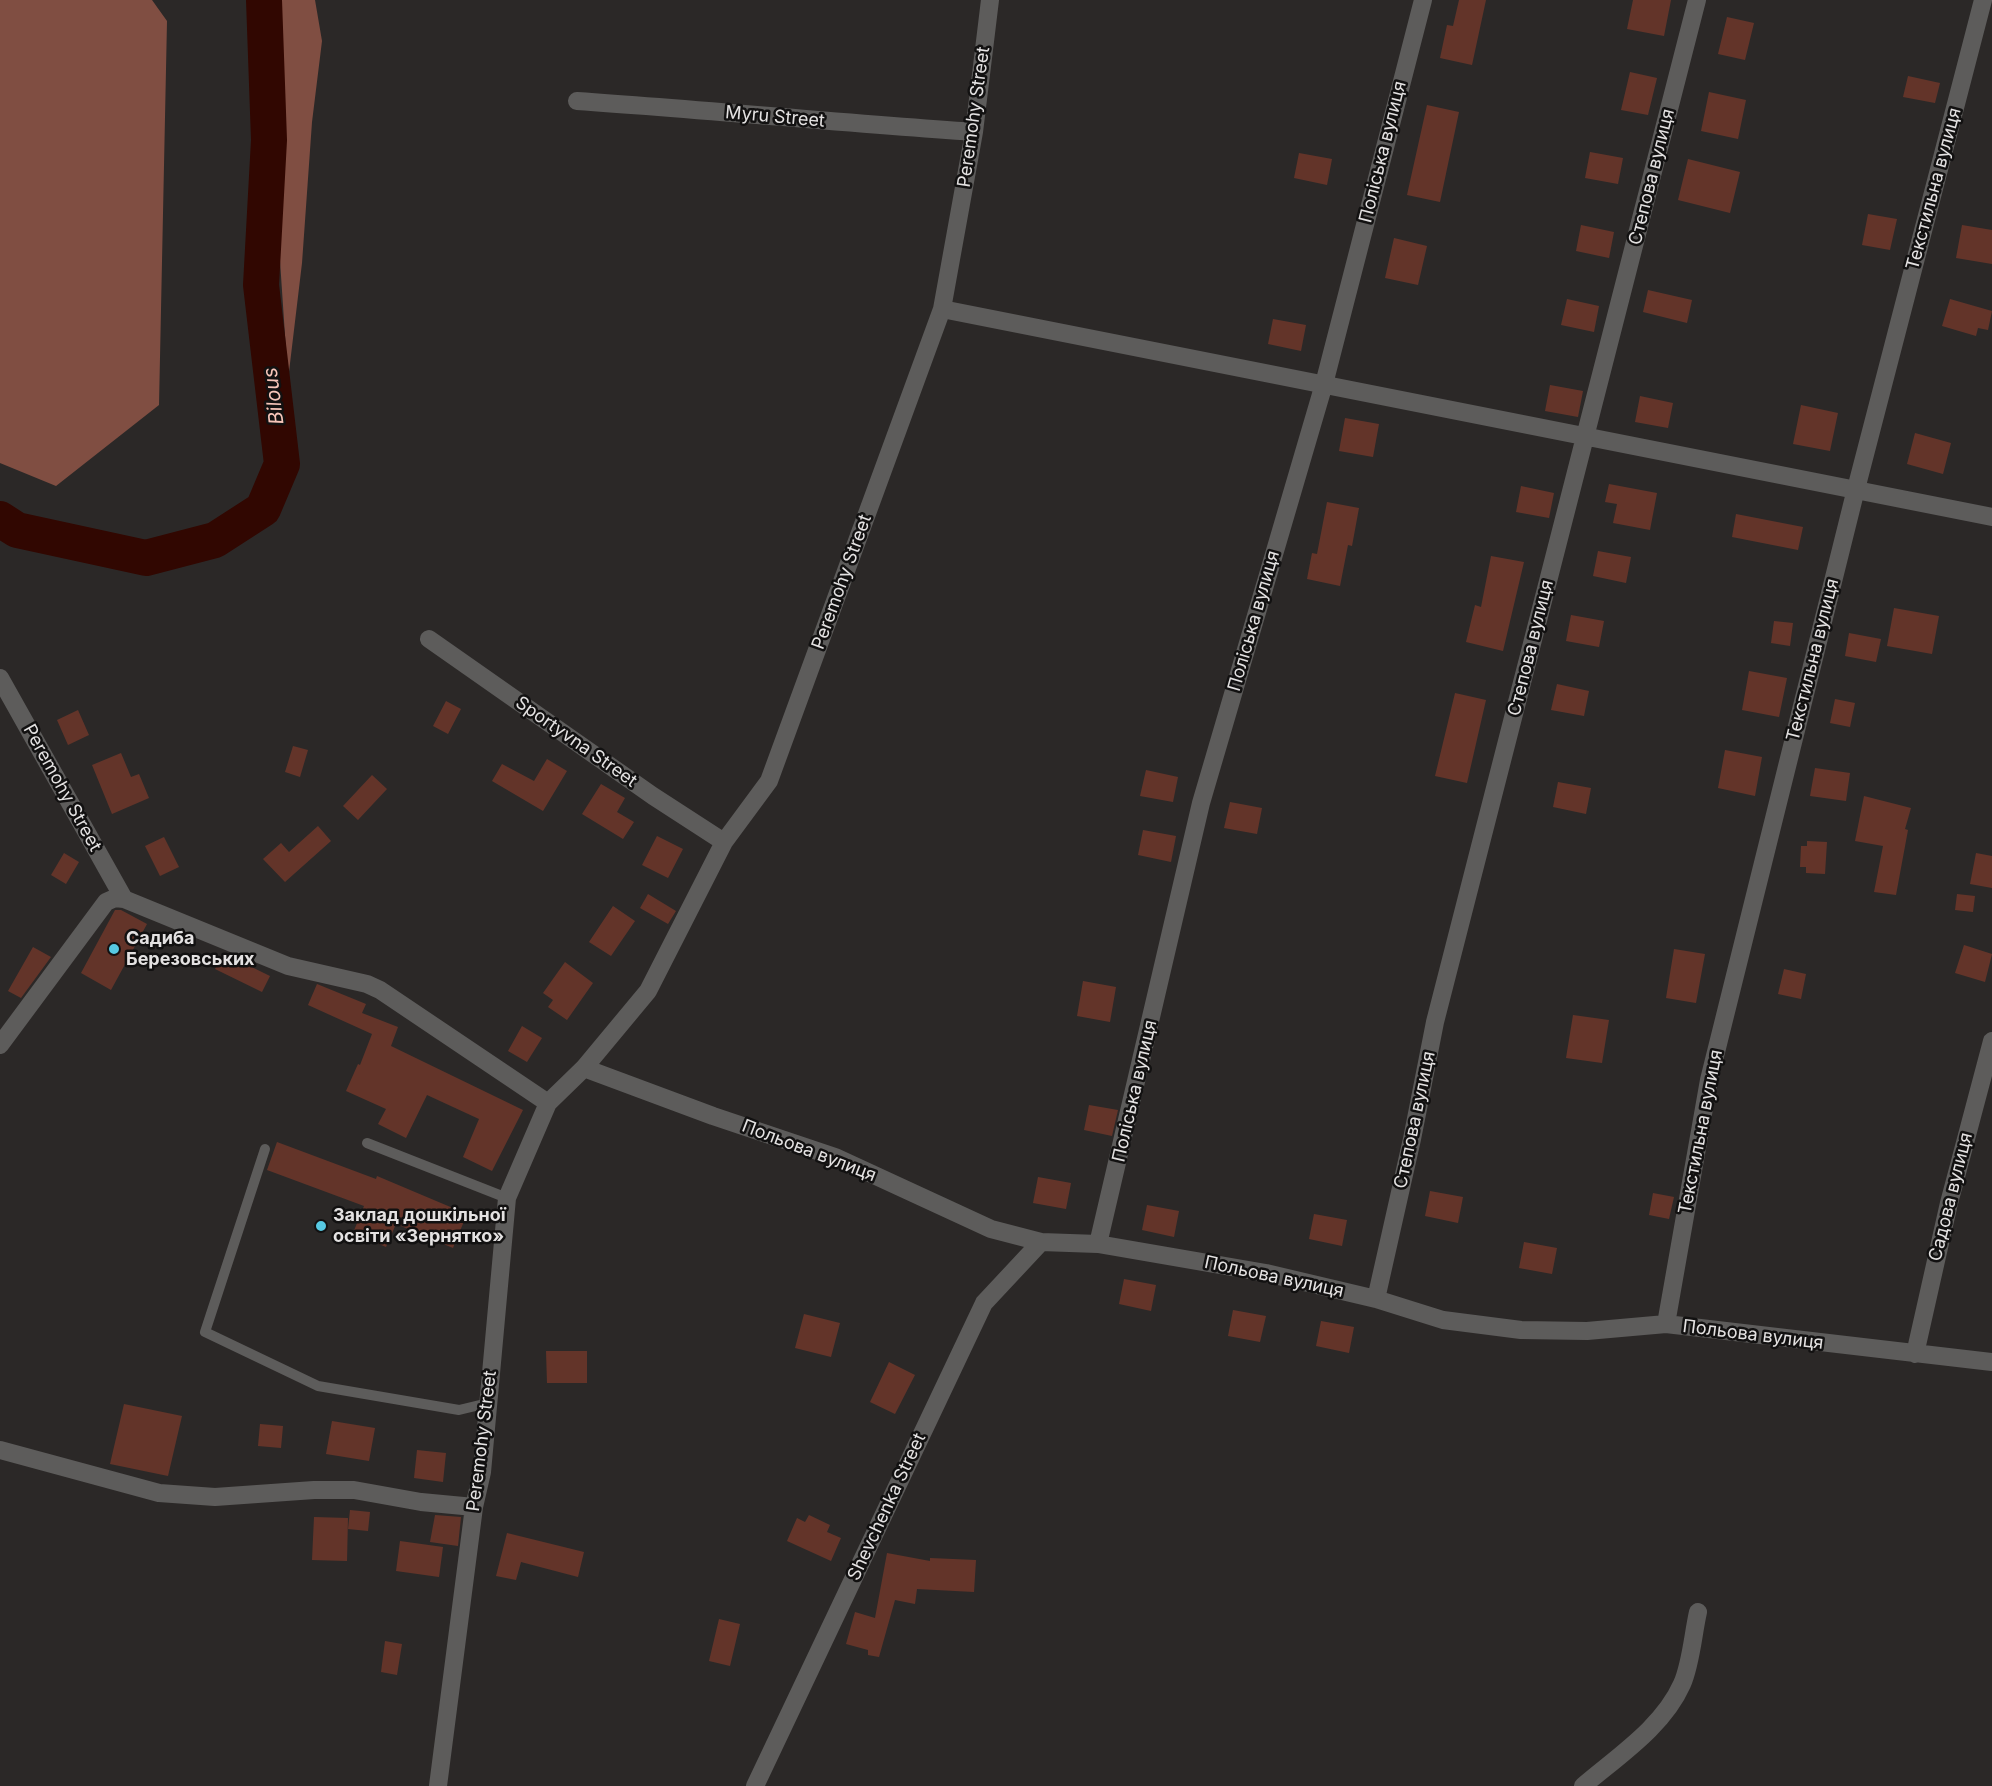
<!DOCTYPE html>
<meta charset="utf-8">
<style>
body{margin:0}
canvas{display:block;background:#2b2827}
</style>
<canvas width="1992" height="1786"></canvas>
<script>
const g = document.querySelector('canvas').getContext('2d');
g.lineJoin = 'round';
function fillPath(path, color) { g.fillStyle = color; g.fill(path, 'evenodd'); }
function stroke(path, color, width, dash) { g.strokeStyle = color; g.lineWidth = width; g.lineCap = dash ? 'butt' : 'round'; g.setLineDash(dash || []); g.stroke(path); }
function write(font, color, halo, rows, align = 'center') {
  g.font = font + ' Inter,sans-serif'; g.lineWidth = 5; g.setLineDash([]); g.textBaseline = 'middle'; g.strokeStyle = halo; g.fillStyle = color; for (const [text, x, y, turn = 0] of rows) {
    g.save(); g.translate(x, y); g.rotate((+turn || 0) * Math.PI / 180); g.textAlign = isNaN(turn) ? turn : align; if (halo) g.strokeText(text, 0, 0); g.fillText(text, 0, 0); g.restore();
  }
}
const forest = new Path2D(`
 M0,0H152L167,21L159,405L56,486L0,463Z
 M279,0H315L322,41L312,122L302,263L288,380L276,201L284,69Z`);
const river = new Path2D(`
 M0,519L17,530L146,558L215,540L263,509L282,464L261,285L269,140L264,0`);
const building = new Path2D(`
 M1459,0H1486L1472,65L1440,58L1447,25L1453,26Z
 M1633,0H1671L1664,36L1627,29Z
 M1727,17L1754,23L1745,60L1718,54Z
 M1630,72L1657,78L1648,115L1621,110Z
 M1908,76L1940,83L1935,103L1903,97Z
 M1709,92L1746,100L1738,139L1701,131Z
 M1427,105L1459,112L1440,202L1407,195Z
 M1590,152L1623,158L1618,184L1585,178Z
 M1299,153L1332,159L1327,185L1294,178Z
 M1688,159L1740,172L1730,213L1678,200Z
 M1868,214L1897,219L1890,250L1862,245Z
 M1581,225L1614,232L1609,258L1576,251Z
 M1962,225L1992,230V264L1956,258Z
 M1394,238L1427,246L1418,285L1385,278Z
 M1648,290L1692,300L1687,323L1643,312Z
 M1567,299L1599,306L1594,332L1561,325Z
 M1950,299L1992,311L1988,330L1978,328L1976,336L1942,326Z
 M1273,319L1306,325L1301,351L1268,344Z
 M1550,385L1583,391L1578,417L1545,411Z
 M1640,396L1673,403L1668,428L1635,422Z
 M1801,405L1838,413L1830,451L1793,444Z
 M1345,418L1379,424L1373,457L1339,451Z
 M1915,433L1951,443L1943,474L1907,464Z
 M1609,484L1657,493L1650,530L1613,523L1617,504L1605,502Z
 M1521,486L1554,493L1549,518L1516,512Z
 M1327,502L1359,508L1352,546L1348,545L1340,586L1307,579L1312,553L1317,554Z
 M1736,514L1803,527L1798,550L1732,537Z
 M1598,551L1631,557L1626,583L1593,576Z
 M1491,556L1524,562L1503,651L1466,642L1475,605L1481,607Z
 M1894,608L1939,616L1932,654L1887,646Z
 M1571,615L1604,621L1599,647L1566,641Z
 M1774,621L1793,623L1790,646L1771,643Z
 M1849,633L1881,639L1876,662L1845,656Z
 M1749,671L1787,678L1779,717L1742,710Z
 M1557,684L1589,691L1584,716L1551,710Z
 M1455,693L1486,700L1467,783L1435,776Z
 M1835,699L1855,703L1850,727L1830,723Z
 M446,701L461,709L448,734L433,726Z
 M78,710L89,735L68,745L57,720Z
 M293,746L308,750L300,777L285,772Z
 M1725,750L1762,757L1755,796L1718,788Z
 M121,753L131,777L139,774L149,798L112,814L92,765Z
 M547,759L567,771L543,811L492,781L502,764L534,781Z
 M1815,768L1850,773L1846,801L1810,796Z
 M1146,770L1178,777L1173,802L1140,796Z
 M372,775L387,789L358,820L343,806Z
 M1558,782L1591,788L1586,814L1553,807Z
 M601,784L625,798L617,812L634,822L623,839L582,814Z
 M1864,796L1911,808L1905,829L1908,830L1896,895L1874,892L1883,846L1855,841Z
 M1230,802L1262,808L1257,834L1224,828Z
 M318,826L331,841L285,882L263,859L281,843L289,852Z
 M1143,830L1176,836L1171,862L1138,855Z
 M657,836L683,849L668,878L642,865Z
 M164,837L179,867L160,876L145,846Z
 M1807,841L1827,842L1825,874L1806,873V867H1800L1801,846H1807Z
 M64,853L79,862L66,884L51,875Z
 M1976,853L1992,856V888L1970,884Z
 M648,894L676,911L668,924L640,908Z
 M1957,894L1975,896L1973,912L1955,910Z
 M613,906L635,921L611,956L589,942Z
 M115,910H121L147,924L111,990L81,973Z
 M1964,945L1992,954L1985,982L1955,973Z
 M33,947L51,957L21,998L8,991Z
 M1674,949L1705,954L1696,1003L1666,998Z
 M223,953L270,976L262,992L215,969Z
 M565,962L593,983L567,1020L548,1007L553,1000L543,993Z
 M1784,969L1806,974L1801,999L1778,994Z
 M1083,981L1116,987L1110,1022L1077,1016Z
 M317,984L366,1004L362,1013L398,1027L391,1046L523,1110L492,1171L463,1157L479,1119L427,1095L406,1138L378,1124L386,1109L346,1091L358,1064L360,1065L372,1034L308,1005Z
 M1573,1015L1609,1020L1602,1063L1566,1058Z
 M522,1026L542,1038L527,1062L508,1051Z
 M1089,1105L1118,1110L1112,1136L1084,1130Z
 M277,1142L376,1179L377,1176L467,1214L453,1248L396,1224L386,1247L353,1233L364,1206L267,1170Z
 M1038,1177L1071,1183L1066,1209L1033,1203Z
 M1430,1191L1463,1197L1458,1223L1425,1216Z
 M1653,1193L1674,1197L1669,1219L1649,1215Z
 M1147,1205L1179,1211L1174,1237L1142,1230Z
 M1314,1214L1347,1220L1342,1246L1309,1239Z
 M1524,1242L1557,1248L1552,1274L1519,1268Z
 M1124,1279L1156,1285L1151,1311L1119,1304Z
 M1233,1310L1266,1316L1260,1342L1228,1336Z
 M804,1314L840,1323L831,1357L795,1348Z
 M1321,1321L1354,1327L1349,1353L1316,1346Z
 M546,1351H587V1383H547Z
 M889,1362L915,1375L895,1414L870,1402Z
 M124,1404L182,1416L168,1476L110,1464Z
 M332,1421L375,1428L369,1461L326,1454Z
 M260,1424L283,1426L281,1448L258,1446Z
 M417,1450L446,1453L443,1482L414,1478Z
 M350,1510L370,1512L368,1531L348,1529Z
 M435,1515L461,1517L458,1546L430,1542Z
 M809,1515L830,1525L827,1532L841,1538L831,1561L787,1541L797,1518L805,1522Z
 M314,1517L348,1518L347,1561L312,1560Z
 M507,1533L584,1552L578,1577L521,1562L516,1580L496,1576Z
 M400,1541L443,1547L439,1577L396,1571Z
 M887,1553L930,1561V1558L976,1560L974,1592L917,1589L915,1604L895,1600L879,1657L868,1655V1650L846,1644L855,1612L875,1618Z
 M719,1619L740,1624L730,1666L709,1661Z
 M385,1641L402,1644L397,1675L381,1672Z`);
const lane = new Path2D(`
 M367,1143L507,1198
 M265,1149L205,1332L318,1386L459,1410L488,1403`);
const street = new Path2D(`
 M577,101C709,110 841,123 974,132
 M942,309L1992,517
 M429,639L653,796L724,842
 M0,678L124,899L115,898L106,902L0,1045
 M124,899L288,966L367,984L380,990L548,1103
 M584,1068L713,1116L835,1157L991,1229L1041,1242L1098,1244L1266,1273L1376,1299L1443,1320L1521,1330L1587,1331L1666,1324L1992,1362
 M1098,1244L1201,803L1324,384L1423,0
 M1376,1299L1412,1139L1435,1022L1697,0
 M1666,1324L1709,1080L1856,489L1983,0
 M1915,1354L1949,1203L1992,1041
 M0,1450L159,1493L215,1497L314,1490H354L421,1502L474,1507
 M438,1786L474,1507L482,1472L507,1198L548,1103L584,1068L648,991L724,842L769,781L942,309L974,132L990,0
 M755,1786L984,1303L1041,1242
 M1583,1786C1618,1756 1663,1727 1682,1684C1691,1664 1693,1634 1698,1612`);
const markers = [
 [114,949,6,"#57c9e2"],
 [321,1226,6,"#57c9e2"]
];
const streetNames = [
 ["Myru Street",775,117,5],
 ["Peremohy Street",974,117,-82],
 ["Поліська вулиця",1383,152,-76],
 ["Степова вулиця",1652,177,-76],
 ["Текстильна вулиця",1934,189,-75],
 ["Peremohy Street",842,582,-70],
 ["Поліська вулиця",1254,621,-74],
 ["Степова вулиця",1531,648,-76],
 ["Текстильна вулиця",1813,660,-76],
 ["Sportyvna Street",576,742,35],
 ["Peremohy Street",62,788,61],
 ["Поліська вулиця",1135,1091,-77],
 ["Степова вулиця",1415,1120,-78],
 ["Текстильна вулиця",1701,1132,-79],
 ["Польова вулиця",809,1151,21],
 ["Садова вулиця",1951,1197,-76],
 ["Польова вулиця",1274,1277,12],
 ["Польова вулиця",1753,1335,7],
 ["Peremohy Street",482,1441,-83],
 ["Shevchenka Street",887,1507,-65]
];
const poiNames = [
 ["Садиба",126,939],
 ["Березовських",126,960],
 ["Заклад дошкільної",333,1216],
 ["освіти «Зернятко»",333,1237]
];
const waterNames = [
 ["Bilous",274,396,-97]
];
fillPath(forest, '#804e42');
stroke(river, '#310701', 36);
fillPath(building, '#633429');
stroke(lane, '#5d5c5b', 10);
stroke(street, '#5d5c5b', 18);
for (const [x, y, r, color] of markers) { const dot = new Path2D(); dot.arc(x, y, r, 0, 2 * Math.PI); g.fillStyle = color; g.fill(dot); stroke(dot, '#121111', 2); }
write('18px', '#e4e2e2', '#121111', streetNames);
write('bold 18px', '#e4e2e2', '#121111', poiNames, 'left');
write('italic 20px', '#f7c5b9', '#121111', waterNames);
</script>
